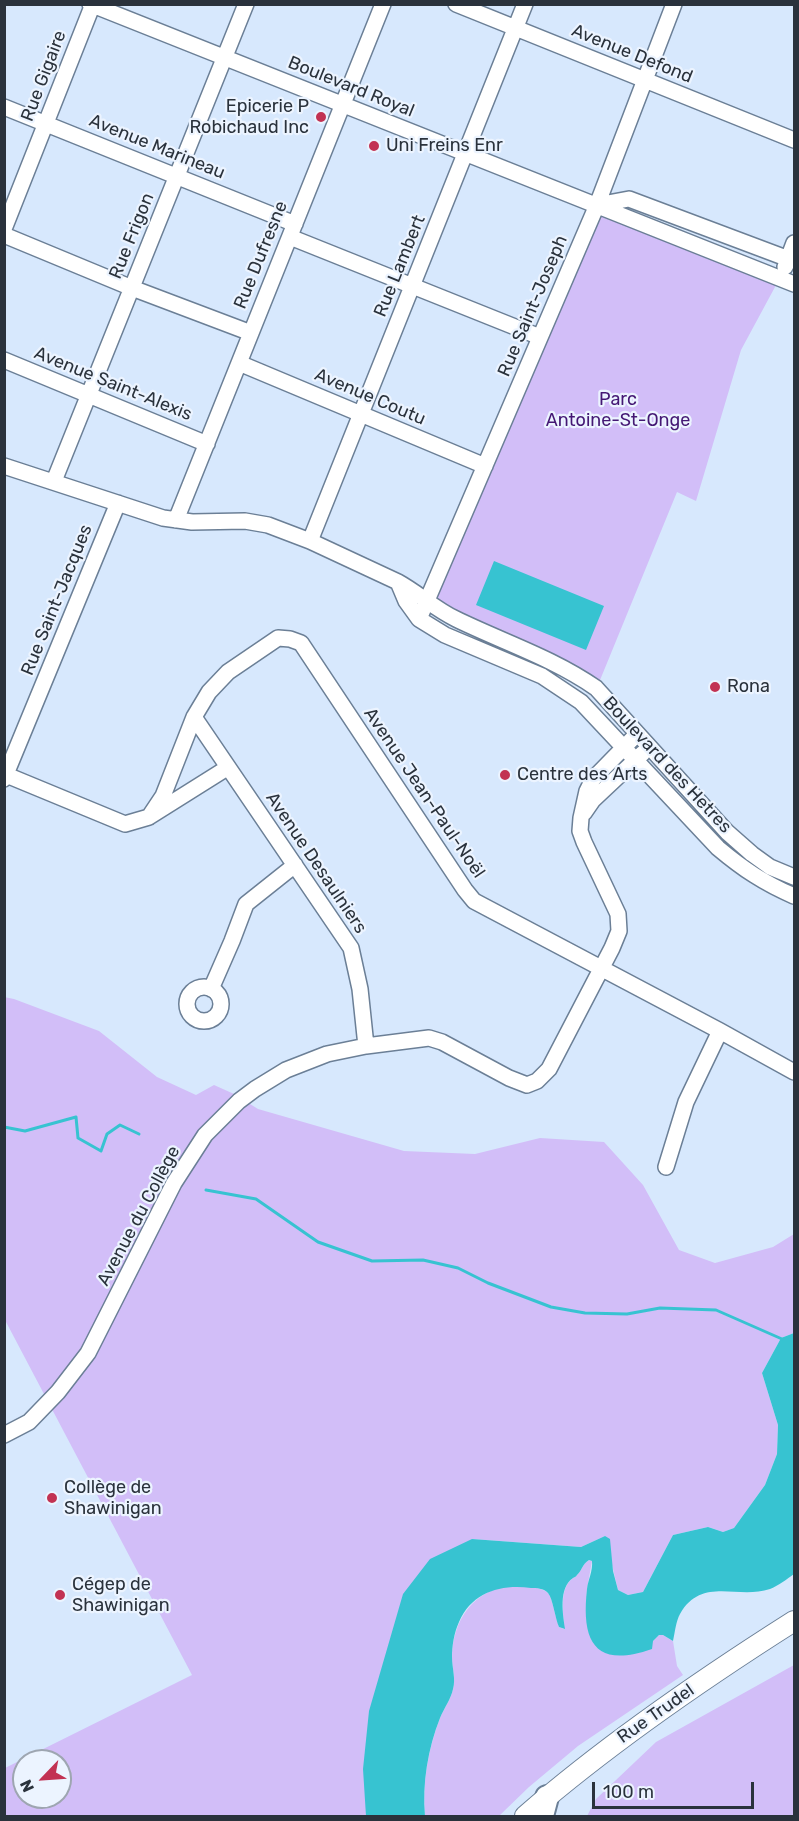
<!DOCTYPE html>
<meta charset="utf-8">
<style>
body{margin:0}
#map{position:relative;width:799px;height:1821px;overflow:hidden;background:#d7e8fd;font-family:Rubik,sans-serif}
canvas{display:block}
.frame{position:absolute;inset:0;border:6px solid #2a323c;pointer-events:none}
.north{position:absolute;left:12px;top:1749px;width:60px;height:60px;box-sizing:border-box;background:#ecf4ff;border:2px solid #9ea6b1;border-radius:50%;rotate:245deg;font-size:16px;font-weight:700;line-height:24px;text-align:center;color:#2a323c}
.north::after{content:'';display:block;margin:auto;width:21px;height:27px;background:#c23253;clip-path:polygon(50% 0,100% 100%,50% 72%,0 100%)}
.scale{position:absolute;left:592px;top:1782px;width:162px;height:27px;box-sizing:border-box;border:3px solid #2a323c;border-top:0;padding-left:8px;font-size:18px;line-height:21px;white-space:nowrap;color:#2a323c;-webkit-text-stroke:4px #ecf4ff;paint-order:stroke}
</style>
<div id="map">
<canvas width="799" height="1821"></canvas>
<div class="frame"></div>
<div class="north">N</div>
<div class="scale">100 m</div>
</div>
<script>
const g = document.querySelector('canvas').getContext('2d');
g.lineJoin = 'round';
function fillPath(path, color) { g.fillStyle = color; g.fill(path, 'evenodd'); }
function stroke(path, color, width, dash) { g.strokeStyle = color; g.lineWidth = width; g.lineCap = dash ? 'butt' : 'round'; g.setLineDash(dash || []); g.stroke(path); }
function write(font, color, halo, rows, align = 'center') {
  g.font = font + ' Rubik,sans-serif'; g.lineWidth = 4.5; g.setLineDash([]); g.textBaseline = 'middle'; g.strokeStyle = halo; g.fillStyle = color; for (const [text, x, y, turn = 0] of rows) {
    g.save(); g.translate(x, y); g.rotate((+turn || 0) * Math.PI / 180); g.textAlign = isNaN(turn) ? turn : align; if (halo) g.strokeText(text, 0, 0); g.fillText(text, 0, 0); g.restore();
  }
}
const green = new Path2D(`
 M597,205L782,274L741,350L696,501L677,492L598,685L427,602Z
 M4,997L14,999L99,1031L157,1077L196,1095L214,1085L243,1098L250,1104L258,1109L404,1151L475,1154L540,1138L604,1142L643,1185L679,1250L715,1263L773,1247L794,1234V1333L781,1338L762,1373L778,1425L777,1454L765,1485L734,1528L723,1532L708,1527L673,1535L643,1592L628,1595L618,1590L605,1536L581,1547L472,1539L366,1816H5V1768L192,1675L5,1320ZM24,1761H60V1797H24Z
 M589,1560L592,1561L587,1589L586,1610L653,1641L659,1635H663L673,1641L677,1666L683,1675L578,1746L529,1787L499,1816H425C422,1784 428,1749 440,1718C444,1708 451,1699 453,1689C456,1679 452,1668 452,1658C452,1621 474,1588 512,1586C522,1586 546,1586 550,1596C554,1606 555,1617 559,1627L564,1629C564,1614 558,1589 573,1578C574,1577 576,1577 577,1575C582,1571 582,1564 589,1560Z
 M794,1665V1816H587L596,1799L656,1742Z`);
const water = new Path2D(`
 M494,561L604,606L586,650L476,605Z
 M794,1333V1574C787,1579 778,1586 770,1589C737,1600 702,1576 680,1614C676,1621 675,1632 673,1641L663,1635H659L653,1641L652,1649C595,1669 581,1642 587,1589C588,1580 593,1571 592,1561L589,1560C582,1564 582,1571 577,1575C576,1577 574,1577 573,1578C558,1588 563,1615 565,1629L559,1627C555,1618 553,1599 548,1593C543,1588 537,1588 531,1588C501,1584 472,1592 459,1622C454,1633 452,1646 452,1657C452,1668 456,1679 453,1689C451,1699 444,1708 440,1718C428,1748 422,1784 425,1816H366L363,1769L369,1711L403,1594L430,1559L472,1539L581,1547L605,1536L610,1539L613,1571L618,1590L628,1595L643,1592L673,1535L708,1527L723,1532L734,1528L765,1485L777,1454L778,1425L762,1373L781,1338Z`);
const stream = new Path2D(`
 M4,1127L25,1131L76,1117L78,1138L101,1151L107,1134L120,1125L139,1134
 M206,1190L256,1199L318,1242L372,1261L423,1260L458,1268L488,1283L551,1307L585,1313L627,1314L660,1308L716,1310L782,1339`);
const minor = new Path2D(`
 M90,4L794,284
 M456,4L794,140
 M4,107L295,224
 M597,205L629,199L794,261
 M4,229L93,4
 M4,235L132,288L251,333
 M290,237L540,337
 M785,267L794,243
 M4,360L207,444
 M239,363L485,466
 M4,466L163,518L192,522L245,521L268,525L310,541L398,582C418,593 435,609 456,619C503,642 553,658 596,688L727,832L752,854L770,867L794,877
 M54,481L246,4
 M176,520L383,4
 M310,541L525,4
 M398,582L406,601L419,619L445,635L542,676L581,702L718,848C743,869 764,883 794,896
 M419,619L597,205L674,4
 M194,717L351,948L360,989L366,1046
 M4,774L125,824L149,817L227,768
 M4,779L118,503
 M584,813L593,800L643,753
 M149,817L163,796L194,717L209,692L228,672L278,638L290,639L301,643L465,890L474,901L720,1031L794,1072
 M187 1004a17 17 0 1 1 34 0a17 17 0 1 1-34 0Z
 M211,989L232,941L246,904L295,865
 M666,1167L686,1102L720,1031
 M4,1435L29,1422L58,1392L88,1353L174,1183L205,1135L239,1101L255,1089L286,1070L327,1054L366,1046L429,1038L442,1042L509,1078L527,1085L537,1081L549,1069L612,948L619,931L618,914L584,842L580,831L581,818L587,791L593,779L637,734`);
const major = new Path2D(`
 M525,1816C609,1743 701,1680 794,1621`);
const highway = new Path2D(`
 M542,1816L547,1797`);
const markers = [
 [321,117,6,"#c23253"],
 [374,146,6,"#c23253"],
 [715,687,6,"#c23253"],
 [505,775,6,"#c23253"],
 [52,1498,6,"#c23253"],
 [60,1595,6,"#c23253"]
];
const streetNames = [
 ["Avenue Defond",632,54,22],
 ["Rue Gigaire",44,76,-69],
 ["Boulevard Royal",351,87,22],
 ["Avenue Marineau",157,147,22],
 ["Rue Frigon",132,236,-68],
 ["Rue Dufresne",261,255,-68],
 ["Rue Lambert",400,266,-68],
 ["Rue Saint-Joseph",533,306,-67],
 ["Avenue Saint-Alexis",113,384,22],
 ["Avenue Coutu",370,397,23],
 ["Rue Saint-Jacques",57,600,-68],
 ["Boulevard des Hetres",667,765,47],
 ["Avenue Jean-Paul-Noël",424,793,56],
 ["Avenue Desaulniers",316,863,56],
 ["Avenue du Collège",139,1216,-62],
 ["Rue Trudel",656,1714,-35]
];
const poiNames = [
 ["Epicerie P",309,107,"right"],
 ["Robichaud Inc",309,128,"right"],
 ["Uni Freins Enr",386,146],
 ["Rona",727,687],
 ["Centre des Arts",517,775],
 ["Collège de",64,1488],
 ["Shawinigan",64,1509],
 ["Cégep de",72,1585],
 ["Shawinigan",72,1606]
];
const parkNames = [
 ["Parc",618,400],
 ["Antoine-St-Onge",618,421]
];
fillPath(green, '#d2bef8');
fillPath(water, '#37c3d1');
stroke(stream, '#37c3d1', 3);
stroke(minor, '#6b7f96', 18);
stroke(major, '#6b7f96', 22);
stroke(highway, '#6b7f96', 26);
stroke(minor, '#fff', 15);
stroke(major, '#fff', 20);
stroke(highway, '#fff', 22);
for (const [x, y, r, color] of markers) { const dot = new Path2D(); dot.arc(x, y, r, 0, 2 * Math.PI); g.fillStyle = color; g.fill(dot); stroke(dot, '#ecf4ff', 2); }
write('18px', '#2a323c', '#ecf4ff', streetNames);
write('18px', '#2a323c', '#ecf4ff', poiNames, 'left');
write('18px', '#441874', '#ecf4ff', parkNames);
</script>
